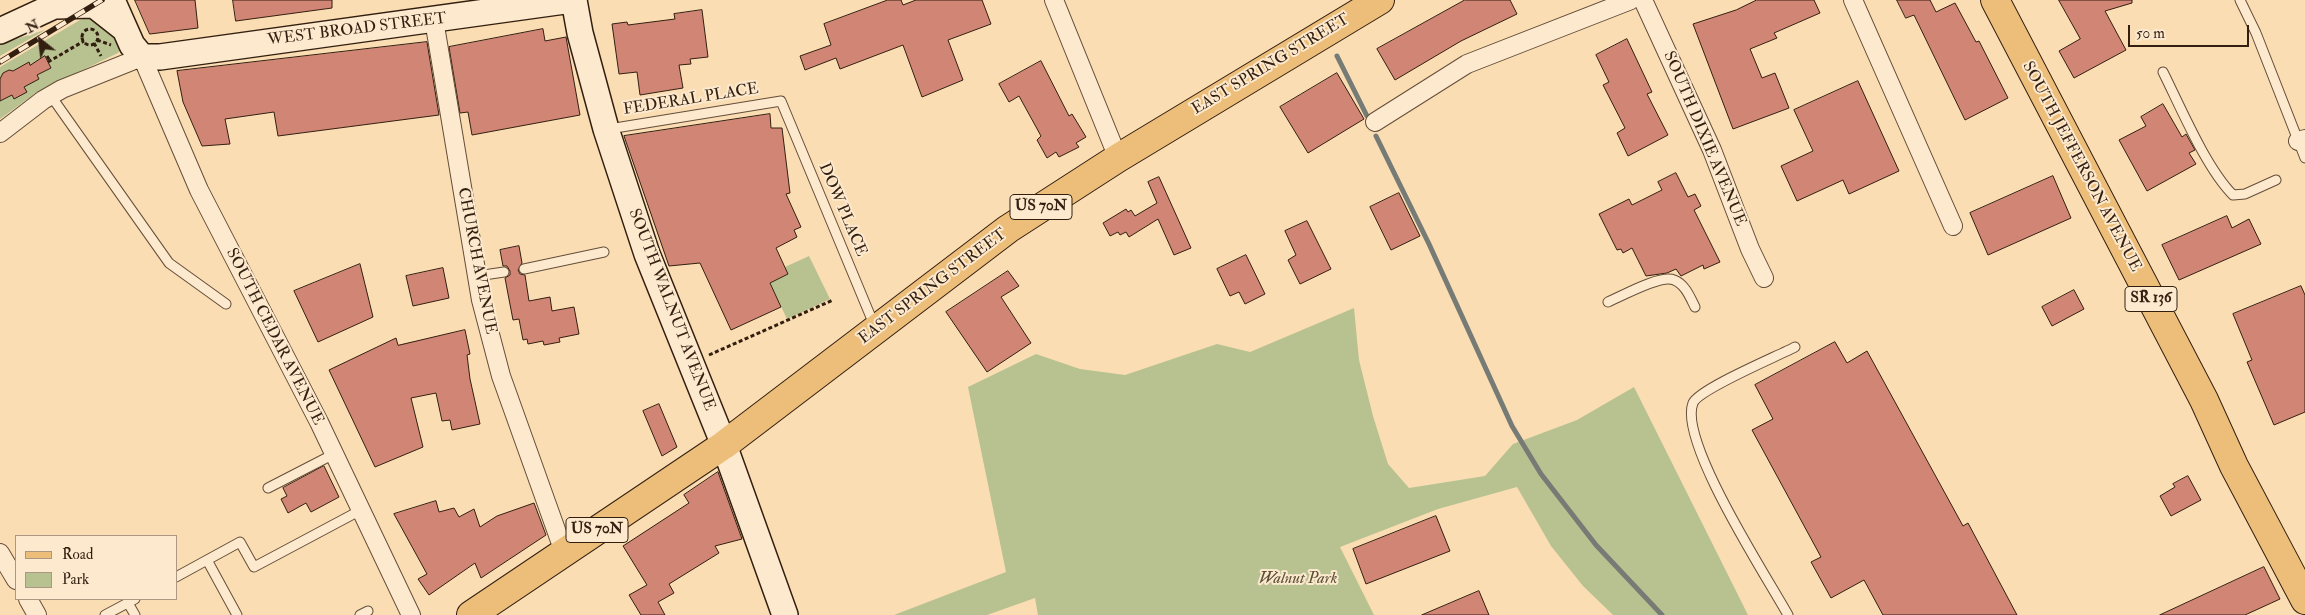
<!DOCTYPE html>
<style>
body{margin:0}
#map{position:relative;width:2305px;height:615px;overflow:hidden;background:#faddb3;font-family:"IM FELL Double Pica",serif}
canvas{display:block}
.legend{position:absolute;left:15px;top:535px;width:162px;height:65px;box-sizing:border-box;background:#fce9ce;border:1px solid #ac9882;margin:0;padding:6px 9px;list-style:none;font-size:15px;color:#331f10}
.legend li{display:flex;align-items:center;gap:10px;height:25px}
.legend b{width:25px;border:1px solid #ac9882}
.north{position:absolute;left:15px;top:15px;width:50px;height:50px;-webkit-text-stroke:4px #fce9ce;paint-order:stroke;rotate:331deg;font-size:14px;font-weight:700;line-height:20px;text-align:center;color:#331f10}
.north::after{content:'';display:block;margin:auto;width:18px;height:22px;background:#331f10;clip-path:polygon(50% 0,100% 100%,50% 72%,0 100%)}
.scale{position:absolute;left:2128px;top:25px;width:121px;height:22px;box-sizing:border-box;border:2px solid #331f10;border-top:0;padding-left:6px;font-size:15px;line-height:18px;white-space:nowrap;color:#331f10;-webkit-text-stroke:4px #fce9ce;paint-order:stroke}
</style>
<div id="map">
<canvas width="2305" height="615"></canvas>
<ul class="legend">
<li><b style="height:6px;background:#edbe7a"></b>Road</li>
<li><b style="height:14px;background:#b8c291"></b>Park</li>
</ul>
<div class="north">N</div>
<div class="scale">50 m</div>
</div>
<script>
const g = document.querySelector('canvas').getContext('2d');
g.lineJoin = 'round';
function fillPath(path, color) { g.fillStyle = color; g.fill(path, 'evenodd'); }
function stroke(path, color, width, dash) { g.strokeStyle = color; g.lineWidth = width; g.lineCap = dash ? 'butt' : 'round'; g.setLineDash(dash || []); g.stroke(path); }
function write(font, color, halo, rows, align = 'center') {
  g.font = font + ' "IM FELL Double Pica",serif'; g.lineWidth = 4; g.setLineDash([]); g.textBaseline = 'middle'; g.strokeStyle = halo; g.fillStyle = color; for (const [text, x, y, turn = 0] of rows) {
    g.save(); g.translate(x, y); g.rotate((+turn || 0) * Math.PI / 180); g.textAlign = isNaN(turn) ? turn : align; if (halo) g.strokeText(text, 0, 0); g.fillText(text, 0, 0); g.restore();
  }
}
const green = new Path2D(`
 M94,16C105,26 118,35 120,50L118,53L37,92L0,119V67L80,20Z
 M45,30L0,56V44Z
 M809,256L830,299L787,319L770,283L788,274L785,267Z
 M1354,308L1359,360L1373,416L1388,464L1409,488L1485,476L1513,444L1577,420L1634,387L1748,615H1613L1583,586L1551,546L1517,487L1438,509L1340,547L1374,615H1038L1035,598L987,615H894L1006,572L968,387L1036,354L1080,369L1125,375L1217,344L1250,352Z`);
const stream = new Path2D(`
 M1337,56L1367,116
 M1376,136L1429,244L1512,426L1541,474L1596,545L1662,615`);
const building = new Path2D(`
 M135,0H195L198,28L150,34Z
 M233,0H332V8L236,21Z
 M888,0H901L903,5L916,0H982L991,24L948,40L963,80L922,97L903,45L840,69L836,58L805,70L800,56L831,45L824,24Z
 M1465,0H1510L1517,14L1461,41L1395,80L1377,49Z
 M1757,0H1814L1820,13L1774,33L1777,38L1750,49L1762,78L1775,73L1789,108L1733,129L1693,24L1736,10Z
 M1897,0H1930L1936,12L1955,3L1976,42L1979,41L2008,98L1965,120L1914,15L1906,18Z
 M2059,0H2132V3L2105,11L2126,50L2074,78L2059,51L2080,39Z
 M702,10L708,57L690,59L691,64L679,65L683,88L640,95L637,72L619,74L612,24L627,22L628,25L675,19L674,14Z
 M543,29L545,41L566,37L580,115L472,135L468,112L460,113L449,47Z
 M1627,39L1652,92L1647,94L1668,135L1628,156L1617,133L1625,128L1603,85L1609,82L1596,55Z
 M427,42L439,115L278,136L274,112L225,119L230,144L202,146L183,102L177,71Z
 M45,56L51,68L37,75L39,79L24,87L27,92L14,99L12,95L0,101V79L3,73L9,70L13,71L29,62L30,65Z
 M1041,61L1069,116L1072,114L1086,137L1076,143L1079,147L1059,157L1056,152L1047,158L1037,140L1041,136L1019,96L1009,102L999,84Z
 M1337,73L1364,119L1308,153L1280,107Z
 M1858,81L1899,171L1849,194L1843,180L1797,201L1781,166L1813,151L1794,110Z
 M2163,104L2182,137L2186,134L2195,150L2189,153L2196,164L2147,191L2119,140L2146,126L2141,117Z
 M770,114L771,128H782L790,193L786,194L801,227L794,230L797,237L776,248L788,274L770,283L781,307L731,330L700,263L669,266L624,136Z
 M1676,173L1688,197L1695,194L1701,206L1694,210L1720,262L1704,269L1703,265L1681,276L1676,269L1667,273L1646,276L1632,248L1623,253L1621,249L1617,250L1599,214L1629,199L1632,205L1662,190L1658,182Z
 M2053,176L2071,218L1988,255L1970,213Z
 M1159,177L1191,248L1174,255L1158,219L1129,237L1126,232L1120,235L1118,232L1110,236L1103,223L1126,209L1128,212L1131,210L1135,216L1157,203L1148,182Z
 M1399,193L1420,236L1391,250L1370,207Z
 M2227,216L2232,228L2249,219L2261,244L2179,280L2162,245Z
 M1307,221L1331,269L1300,284L1288,260L1296,255L1285,231Z
 M519,246L522,263L518,270L520,274L525,275L529,301L550,297L552,311L574,307L579,334L559,338L560,342L544,345L543,341L528,344L527,339L523,340L519,319L513,320L508,294L505,278L510,275V271L507,266H503L500,250Z
 M1246,255L1265,294L1245,304L1239,292L1230,296L1217,269Z
 M360,264L373,317L318,342L294,291Z
 M443,268L449,298L413,306L406,276Z
 M1008,271L1019,286L1001,297L1031,343L987,372L946,312Z
 M2301,286L2305,295V412L2274,425L2247,362L2252,360L2233,314Z
 M2074,290L2084,309L2052,326L2042,307Z
 M465,330L470,354L467,355L470,379L480,424L452,430L450,420L442,421L436,393L411,398L423,447L375,467L329,370L396,338L398,345Z
 M1835,342L1847,363L1867,351L1963,526L1968,523L2017,615H1883L1864,580L1831,598L1811,562L1821,557L1752,430L1773,419L1755,385Z
 M659,404L677,447L662,456L643,411Z
 M324,466L339,497L311,512L306,503L288,513L281,499L287,496L283,488Z
 M718,472L742,539L715,546L719,553L669,584L674,593L658,602L665,615H641L629,595L647,585L623,546L689,503L684,495Z
 M2188,476L2201,500L2171,516L2160,496L2175,487L2173,484Z
 M436,501L439,512L454,508L459,517L474,509L480,527L497,516L534,503L546,535L481,578L475,563L429,595L418,579L427,574L394,514Z
 M1436,516L1450,551L1366,584L1353,549Z
 M2264,567L2280,599L2245,615H2160Z
 M1479,591L1489,615H1422Z`);
const path = new Path2D(`
 M82 37a8 8 0 1 1 16 0a8 8 0 1 1-16 0Z
 M97,40L111,45
 M94,43L101,56
 M47,56L50,61
 M48,62L84,41
 M709,355L833,300`);
const lane = new Path2D(`
 M2240,0L2256,33L2305,158
 M2163,72C2181,108 2206,168 2233,195L2245,194L2276,180
 M51,96L169,263L226,304
 M609,129L781,101L875,327
 M524,269L604,252
 M477,276L504,272
 M1608,302C1622,296 1661,274 1674,280C1685,284 1690,297 1695,307
 M268,488L334,454
 M207,560L237,615
 M176,577L240,542L254,567L361,510
 M128,603L135,615
 M105,615L135,599
 M360,615L368,611
 M1788,615C1767,577 1678,441 1693,403C1699,389 1778,356 1795,347`);
const street = new Path2D(`
 M1054,0L1118,158
 M1643,0L1712,150L1750,249L1764,278
 M1853,0L1953,226
 M434,20L481,300L501,376L564,552
 M1375,122L1467,64L1631,0
 M0,133L43,100L62,89L142,57L199,190L319,422L411,615
 M2298,141L2305,139
 M0,553L16,580
 M28,599L37,615`);
const secondary = new Path2D(`
 M112,0L132,45L142,57H160L572,0
 M574,0L580,33L606,129L647,254L724,445L785,615
 M56,6L94,5L122,27
 M0,31L67,0`);
const primary = new Path2D(`
 M1995,0L2204,400L2234,466L2305,600
 M471,615L724,445L1008,229L1118,158L1380,0`);
const rail = new Path2D(`
 M0,62L102,0`);
const shields = [
 [1041,207,62],
 [2151,299,52],
 [597,530,62]
];
const shieldNames = [
 ["US 70N",1041,207],
 ["SR 136",2151,299],
 ["US 70N",597,530]
];
const streetNames = [
 ["WEST BROAD STREET",357,30,-7],
 ["EAST SPRING STREET",1271,65,-31],
 ["FEDERAL PLACE",691,100,-9],
 ["SOUTH DIXIE AVENUE",1704,139,67],
 ["SOUTH JEFFERSON AVENUE",2081,167,62],
 ["DOW PLACE",842,210,67],
 ["CHURCH AVENUE",476,261,79],
 ["EAST SPRING STREET",933,287,-37],
 ["SOUTH WALNUT AVENUE",671,310,69],
 ["SOUTH CEDAR AVENUE",274,337,63]
];
const parkNames = [
 ["Walnut Park",1298,580]
];
fillPath(green, '#b8c291');
stroke(stream, '#777b75', 5);
fillPath(building, '#d18575');
stroke(building, '#331f10', 1);
stroke(lane, '#654e39', 11);
stroke(street, '#654e39', 20);
stroke(secondary, '#331f10', 28);
stroke(primary, '#331f10', 30);
stroke(path, '#331f10', 3, [4, 2.5]);
stroke(lane, '#fce9ce', 9);
stroke(street, '#fce9ce', 18);
stroke(secondary, '#fce9ce', 25);
stroke(primary, '#edbe7a', 28);
stroke(rail, '#331f10', 5.5);
stroke(rail, '#fce9ce', 4, [11]);
for (const [x, y, w] of shields) { const box = new Path2D(); box.roundRect(x - w / 2, y - 12.5, w, 25, 4); g.fillStyle = '#fce9ce'; g.fill(box); stroke(box, '#331f10', 1); }
write('bold 15px', '#331f10', null, shieldNames);
write('16px', '#331f10', '#fce9ce', streetNames);
write('italic 16px', '#5b5037', '#fce9ce', parkNames);
</script>
